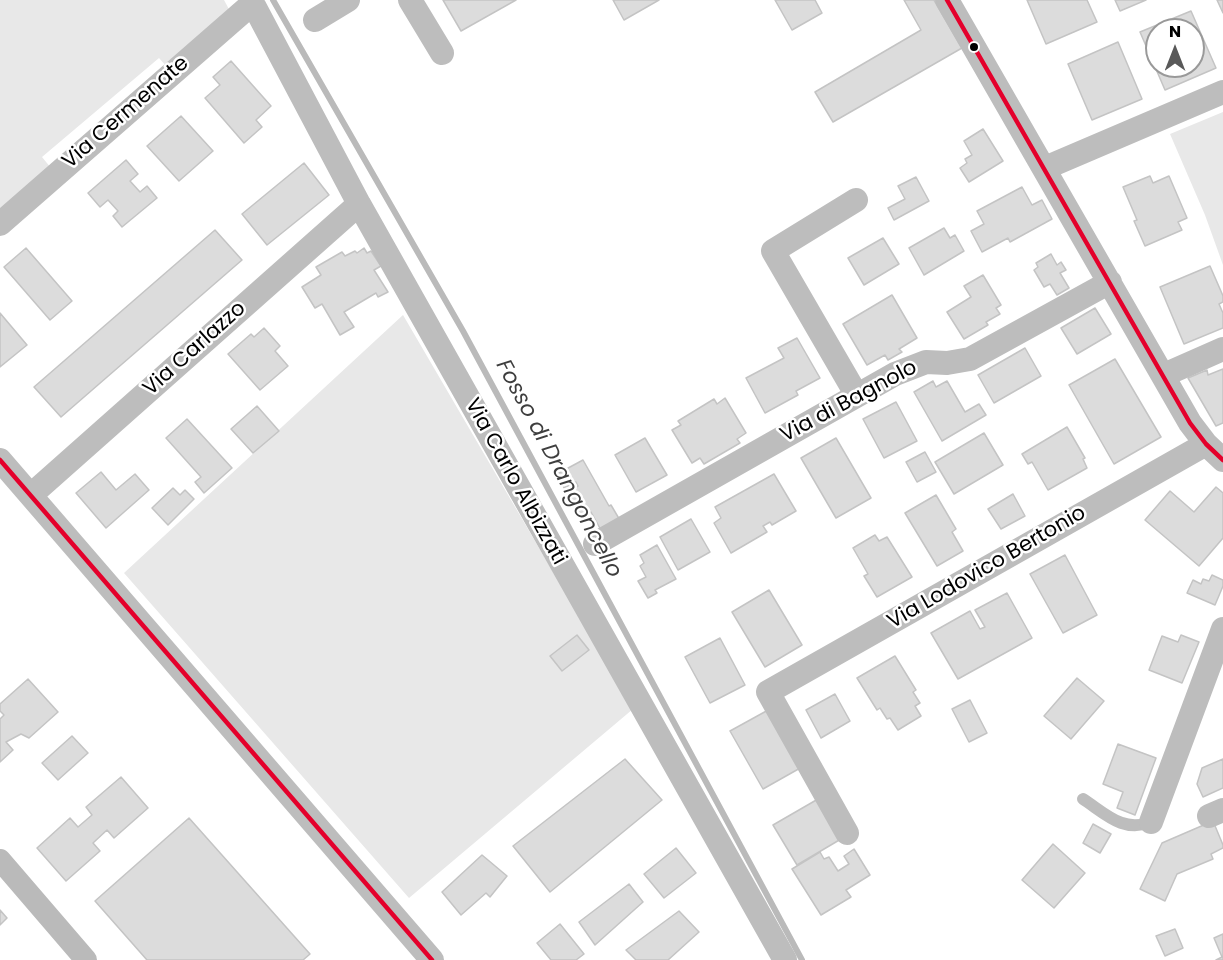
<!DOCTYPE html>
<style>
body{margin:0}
#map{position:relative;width:1223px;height:960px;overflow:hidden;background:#fff;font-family:Poppins,sans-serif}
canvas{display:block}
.north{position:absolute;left:1145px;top:18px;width:60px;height:60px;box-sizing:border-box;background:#fff;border:2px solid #999;border-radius:50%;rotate:0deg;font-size:16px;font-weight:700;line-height:24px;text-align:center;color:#000}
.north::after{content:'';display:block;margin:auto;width:21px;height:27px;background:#595959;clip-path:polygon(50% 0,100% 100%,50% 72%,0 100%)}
</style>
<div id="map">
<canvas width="1223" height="960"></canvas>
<div class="north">N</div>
</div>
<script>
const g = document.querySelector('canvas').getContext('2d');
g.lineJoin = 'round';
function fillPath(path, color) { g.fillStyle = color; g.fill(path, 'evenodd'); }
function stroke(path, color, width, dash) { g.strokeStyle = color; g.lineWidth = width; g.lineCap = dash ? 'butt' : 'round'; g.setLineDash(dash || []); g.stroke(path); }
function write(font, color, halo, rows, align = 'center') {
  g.font = font + ' Poppins,sans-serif'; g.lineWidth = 5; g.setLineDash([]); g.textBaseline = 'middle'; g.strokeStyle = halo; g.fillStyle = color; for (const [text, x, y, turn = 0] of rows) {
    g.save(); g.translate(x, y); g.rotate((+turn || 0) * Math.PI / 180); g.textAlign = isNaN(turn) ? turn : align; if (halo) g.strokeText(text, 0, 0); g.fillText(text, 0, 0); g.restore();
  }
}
const green = new Path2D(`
 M0,0H224L231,13L167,67L159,58L42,157L51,168L0,213Z
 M1223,112V265L1205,215L1170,134Z
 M403,315L633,709L409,898L124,573Z`);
const stream = new Path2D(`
 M273,0L463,331L802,960`);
const canal = new Path2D(`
 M0,860L86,960`);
const building = new Path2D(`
 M443,0H516L461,31Z
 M613,0H659L624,20Z
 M775,0H815L822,13L792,30Z
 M904,0H934L962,48L833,122L815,92L921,30Z
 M1027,0H1087L1097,22L1046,44Z
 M1115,0H1146L1120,11Z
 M1217,0H1223V13Z
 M1191,11L1216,68L1165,90L1140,32ZM1157,30H1193V66H1157Z
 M1118,42L1142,99L1092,120L1068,64Z
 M231,61L271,106L256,120L262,127L244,143L205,98L220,85L213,77Z
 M181,116L213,151L179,181L147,146Z
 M983,129L1003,161L969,182L960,168L967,163L965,159L972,155L964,141Z
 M126,160L138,174L130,181L140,192L147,186L157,198L122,227L113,216L118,211L108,200L100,207L88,193Z
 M304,163L329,195L267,245L242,214Z
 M1150,176L1153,183L1169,176L1187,218L1178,222L1182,230L1145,246L1134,221L1137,220L1123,187Z
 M916,177L929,201L894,220L888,208L905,199L898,186Z
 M1022,187L1032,205L1042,200L1052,219L1010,242L1008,238L982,252L971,231L984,224L977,211Z
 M944,228L950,238L955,235L964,251L924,275L909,248Z
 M215,230L242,260L61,417L34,387Z
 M883,238L899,264L864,285L848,258Z
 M26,248L72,301L50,320L4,267Z
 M364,248L367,253L371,251L381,266L374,270L388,292L378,297L376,293L344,312L354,327L340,335L322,304L315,308L302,287L321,275L316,267L342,252L345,256L355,251L357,253Z
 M1051,254L1057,265L1061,262L1066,270L1060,273L1069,288L1057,295L1050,284L1044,287L1034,270L1038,267L1036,263Z
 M1210,266L1223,296V302L1219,304L1223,313V328L1184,344L1160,287Z
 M983,275L1001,305L996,308L1000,314L986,322L988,325L964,339L947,312L971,297L964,286Z
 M892,295L917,338L899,349L902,352L888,360L885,355L867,365L843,324Z
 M1095,308L1111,334L1077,354L1061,328Z
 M0,313L27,345L0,367Z
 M264,328L280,346L275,351L288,366L260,390L228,354L251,334L254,337Z
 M797,338L820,378L796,391L798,395L765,413L746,378L784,358L778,348Z
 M1025,348L1041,376L994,403L978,375Z
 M1115,359L1161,437L1114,464L1069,385Z
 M1223,369V423L1216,426L1188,378L1207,370L1208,375Z
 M933,381L936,387L947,381L965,412L979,404L986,415L942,441L914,392Z
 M725,398L746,433L737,439L740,443L704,464L700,458L692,463L672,430L681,425L678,421L714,399L717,404Z
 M896,402L917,441L884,458L863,419Z
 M257,406L279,431L253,453L231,429Z
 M187,419L232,468L204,493L195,482L201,477L166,438Z
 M1067,427L1085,458L1083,459L1087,468L1048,490L1032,462L1028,464L1022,454Z
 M984,433L1003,465L954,494L935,462Z
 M645,438L667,475L636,492L615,455Z
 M836,438L871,498L836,518L801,458Z
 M925,452L936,472L917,482L906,462Z
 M583,460L609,506L611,505L621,522L602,532L591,512L579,518L566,493L578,486L576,482L564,488L557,474Z
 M101,472L116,490L135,474L149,490L106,528L76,493Z
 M774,474L796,511L772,525L770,522L763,526L767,532L731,553L714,523L721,518L715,507Z
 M1216,487L1223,493V538L1199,566L1145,520L1170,491L1194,512Z
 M173,488L180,495L185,490L194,499L168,525L152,508Z
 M1013,494L1025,516L1001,529L988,509Z
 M936,495L956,529L952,532L963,551L937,566L905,513Z
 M691,519L710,552L678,570L660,537Z
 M875,535L879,541L887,537L912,577L877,597L864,576L868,574L853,548Z
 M657,545L676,579L655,590L657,593L648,598L638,581L646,577L640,566L644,563L640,555Z
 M1065,555L1097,615L1063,633L1030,574Z
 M1212,575L1223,580V586L1215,605L1187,593L1193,580L1201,584L1203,579L1209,581Z
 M769,590L802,645L765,667L732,612Z
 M1007,593L1032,638L958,679L931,633L970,611L980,629L985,627L975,610Z
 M577,635L589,650L562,671L550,656Z
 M1181,635L1199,642L1182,683L1149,670L1162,636L1178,642Z
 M720,638L745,685L710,703L685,657Z
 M895,656L916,690L913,692L920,703L915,706L921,716L898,730L890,718L887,719L880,708L877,710L857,678Z
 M1077,678L1104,701L1071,739L1044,716Z
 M28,679L58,712L29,738L21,734L6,742L13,750L0,762V719L4,715L0,711V704Z
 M835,694L850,721L821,738L806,710Z
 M970,700L987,733L969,742L952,709Z
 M770,709L802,767L763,789L730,731Z
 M72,736L88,753L58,780L42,763Z
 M1118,744L1156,758L1135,815L1117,808L1123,792L1103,784Z
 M625,759L662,800L550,892L513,846Z
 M1223,759V788L1203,797L1197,784L1202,768Z
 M121,777L148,808L114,838L107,830L93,843L100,851L66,881L37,848L70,818L78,827L92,815L86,807Z
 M818,799L841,839L797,865L773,825Z
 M189,818L310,954L303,960H147L95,901Z
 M1213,821L1223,845V848L1211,854L1213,859L1177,874L1165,901L1140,889L1162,843Z
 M1093,824L1111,834L1100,853L1083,843Z
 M1053,844L1085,873L1054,908L1022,880Z
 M676,848L696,873L664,898L644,874Z
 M854,849L870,875L846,890L851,897L821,915L792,869L820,852L824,859L829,857L838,871L849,864L844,856Z
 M482,855L507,876L490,897L486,893L461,915L442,892Z
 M629,884L643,902L595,945L579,922Z
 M0,910L7,918L0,925Z
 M679,911L699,932L668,960H636L626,950Z
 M560,924L584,954L576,960H551L537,943Z
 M1175,929L1183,948L1165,956L1156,936Z
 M1223,934V960H1216L1222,957L1214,938Z`);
const service = new Path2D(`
 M1083,799C1106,814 1123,833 1151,822`);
const minor = new Path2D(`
 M251,0L359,204L785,960
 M410,0L442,53
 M947,0L1190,423L1206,444L1223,460
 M315,20L348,0
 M1045,168L1223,92
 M856,200L773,251L856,394
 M0,224L253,3
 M1164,375L1223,349
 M0,460L432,960
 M31,495L359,204
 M595,544L895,374L926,362L947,363L970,359L1110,282
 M1209,816L1223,810
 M1151,822L1223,629
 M847,833L768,692L1206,444`);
const bus1 = new Path2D(`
 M947,0L1190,423L1206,444L1223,460
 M0,460L432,960`);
const markers = [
 [974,47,5,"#000"]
];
const streetNames = [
 ["Via Cermenate",126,113,-41],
 ["Via Carlazzo",195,349,-42],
 ["Via di Bagnolo",849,402,-28],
 ["Via Carlo Albizzati",515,482,61],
 ["Via Lodovico Bertonio",987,568,-30]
];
const waterNames = [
 ["Fosso di Drangoncello",558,469,62]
];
fillPath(green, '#e8e8e8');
stroke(stream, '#bababa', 6);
stroke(canal, '#bababa', 22);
fillPath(building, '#dcdcdc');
stroke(building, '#c4c4c4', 1.5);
stroke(service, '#bdbdbd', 12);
stroke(minor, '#bdbdbd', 24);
stroke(bus1, '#e4002b', 4.5);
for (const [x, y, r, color] of markers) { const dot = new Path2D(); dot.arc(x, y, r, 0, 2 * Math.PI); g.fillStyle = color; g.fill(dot); stroke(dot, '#fff', 2); }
write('21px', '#000', '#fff', streetNames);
write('italic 22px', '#3e3e3e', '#fff', waterNames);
</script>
